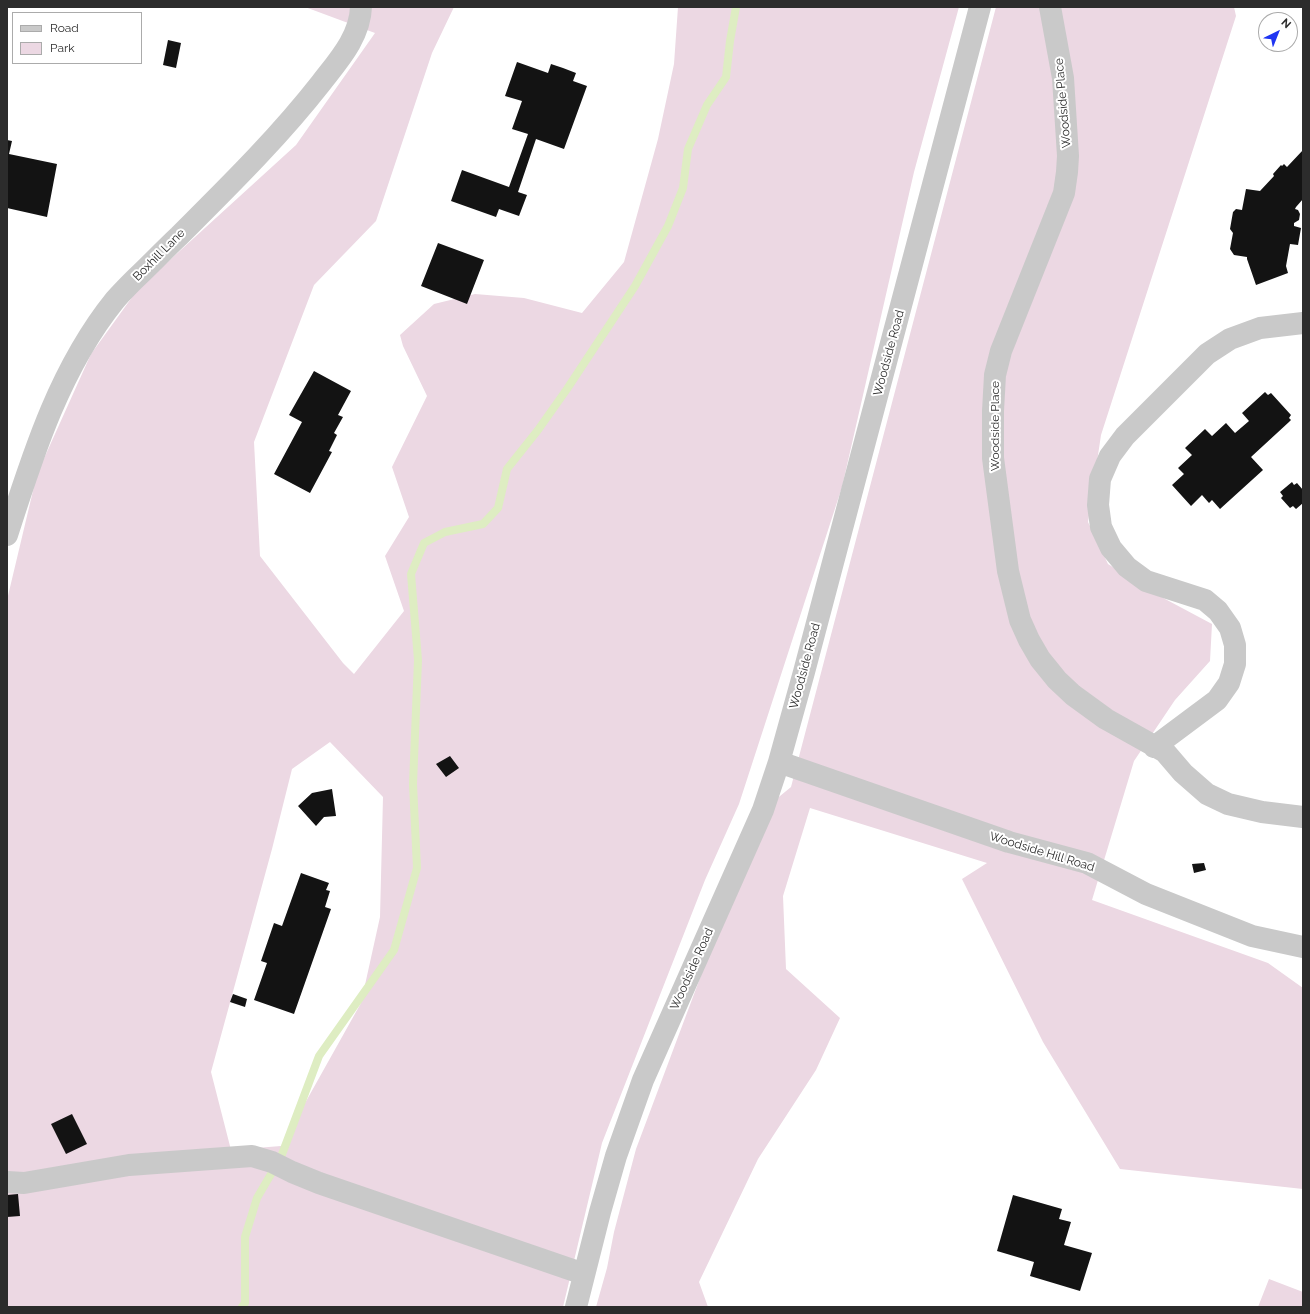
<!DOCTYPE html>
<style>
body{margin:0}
#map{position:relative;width:1310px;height:1314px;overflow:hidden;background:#fff;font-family:Raleway,sans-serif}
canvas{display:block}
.frame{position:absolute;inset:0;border:8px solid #2c2c2c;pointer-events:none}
.legend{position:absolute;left:12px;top:12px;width:130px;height:52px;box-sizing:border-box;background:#fff;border:1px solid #ababab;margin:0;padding:5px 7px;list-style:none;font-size:12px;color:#2c2c2c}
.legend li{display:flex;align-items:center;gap:8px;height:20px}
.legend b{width:20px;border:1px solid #ababab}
.north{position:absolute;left:1258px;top:12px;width:40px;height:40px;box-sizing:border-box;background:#fff;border:1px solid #ababab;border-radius:50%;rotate:43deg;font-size:11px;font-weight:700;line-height:16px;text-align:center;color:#2c2c2c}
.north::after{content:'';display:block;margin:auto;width:14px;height:18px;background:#1f35f2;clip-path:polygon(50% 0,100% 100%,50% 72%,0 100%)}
</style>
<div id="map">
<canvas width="1310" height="1314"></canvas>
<div class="frame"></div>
<ul class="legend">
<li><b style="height:5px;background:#c9c9c9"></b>Road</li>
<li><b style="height:11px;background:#ecd8e3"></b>Park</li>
</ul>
<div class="north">N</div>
</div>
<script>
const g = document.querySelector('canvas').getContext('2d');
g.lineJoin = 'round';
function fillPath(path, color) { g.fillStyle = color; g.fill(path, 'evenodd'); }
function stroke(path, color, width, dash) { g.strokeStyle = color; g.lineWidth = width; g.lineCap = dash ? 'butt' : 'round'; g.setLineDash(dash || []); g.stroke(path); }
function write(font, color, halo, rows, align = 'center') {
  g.font = font + ' Raleway,sans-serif'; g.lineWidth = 4; g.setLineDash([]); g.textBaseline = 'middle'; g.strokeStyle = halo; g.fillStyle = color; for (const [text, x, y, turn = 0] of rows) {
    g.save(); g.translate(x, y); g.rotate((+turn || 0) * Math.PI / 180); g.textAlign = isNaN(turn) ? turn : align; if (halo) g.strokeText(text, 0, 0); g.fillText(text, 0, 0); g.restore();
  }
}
const green = new Path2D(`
 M305,7H454L432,53L376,221L314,285L254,442L260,556L343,663L354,674L404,611L385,556L409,517L392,467L427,396L403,346L400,335L434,304L475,294L524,298L582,313L624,262L658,139L674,64L678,7H959L914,172L842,487L739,804L705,880L602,1143L563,1307H7V600L37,474L91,354L138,289L296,145L375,33ZM330,742L383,797L380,917L361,1003L281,1146L231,1150L211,1072L272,849L292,769Z
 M996,7H1234L1236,16L1101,435L1088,522L1108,564L1152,592L1212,624L1210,661L1175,700L1134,761L1092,900L1268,963L1303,988V1189L1120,1169L1043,1042L962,879L987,863L810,808L783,896L786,969L840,1018L816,1070L758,1159L699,1282L708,1307H596L607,1268L614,1232L636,1149L763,810L791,787Z
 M1269,1279L1303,1292V1307H1258Z`);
const stream = new Path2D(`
 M242,1307L245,1303V1237L257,1198L281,1157L319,1056L394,950L417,868L413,784L418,660L411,574L424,543L445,532L483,524L498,508L507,469L538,430L567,389L635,286L668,226L683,188L688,149L707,105L726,77L730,41L736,7`);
const building = new Path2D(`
 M168,40L181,43L176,68L163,65Z
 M517,62L548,73L551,64L563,68L576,73L573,81L587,86L564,149L536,139L518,192L527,195L519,216L499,209L496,217L451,201L462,170L509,187L528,134L512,129L522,101L505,96Z
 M7,140L12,141L9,154L57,164L47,217L7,208Z
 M1303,150V199L1296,207L1295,209L1298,210L1300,214L1299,220L1294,223V226L1301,228L1298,245L1290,244L1286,266L1288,273L1256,285L1247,259V257L1234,255L1230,249L1233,233L1230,229L1233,212L1236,209L1242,210L1246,189L1260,191L1274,176L1273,174L1281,165L1282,166L1284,164L1287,167Z
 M438,243L484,260L467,304L421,286Z
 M314,371L351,391L338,415L343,417L334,433L337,435L329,451L332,452L310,493L274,474L302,422L289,415Z
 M1265,392L1268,395L1271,393L1291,415L1289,418L1291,420L1289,422L1251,457L1263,470L1220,509L1212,500L1209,503L1202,495L1191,506L1172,485L1184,474L1178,468L1192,455L1185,448L1205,429L1212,436L1226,423L1235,433L1249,421L1242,413Z
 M1292,482L1294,485L1297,483L1303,490V503L1296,509L1293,506L1290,508L1281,498L1283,496L1280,492Z
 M450,756L459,768L446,777L436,764Z
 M332,789L336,816L324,817L316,826L298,806L312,793Z
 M1204,863L1206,870L1194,873L1192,864Z
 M301,873L329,883L326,890L330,891L325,907L331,909L294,1014L254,1000L267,963L261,961L274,923L282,926Z
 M233,994L247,999L245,1007L230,1002Z
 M72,1114L87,1144L66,1154L51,1124Z
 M18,1194L20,1216L7,1217V1195Z
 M1013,1195L1062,1209L1059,1219L1071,1222L1064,1245L1092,1253L1080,1291L1030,1276L1034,1262L997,1251Z`);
const minor = new Path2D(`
 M1050,7L1063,78L1068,156L1067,172L1064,193L1001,351L995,375L993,411V458L1008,571L1020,620L1029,640L1040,659L1057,680L1073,695L1106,719L1165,752L1183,773L1207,794L1228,804L1262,812L1303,817
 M7,535C33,454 60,368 115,300C121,293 128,286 135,279C150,265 164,250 179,236C228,187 278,138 321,83C338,61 360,37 361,7
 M1154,747L1217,700L1229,683L1235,664V645L1230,628L1218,611L1205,600L1146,581L1127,567L1111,548L1101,527L1098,505L1100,479L1110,456L1125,436L1207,354L1230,339L1260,328L1303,323
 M779,762L1009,842L1087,863L1146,894L1252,936L1303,947
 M7,1182L24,1183L129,1165L252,1156L272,1162L292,1172L319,1183L584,1274
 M576,1307L600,1212L616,1156L643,1080L763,810L779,762L804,672L980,7`);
const streetNames = [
 ["Woodside Place",1063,103,-95],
 ["Boxhill Lane",159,255,-45],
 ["Woodside Road",889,353,-75],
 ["Woodside Place",995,426,-90],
 ["Woodside Road",805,666,-75],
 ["Woodside Hill Road",1042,852,17],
 ["Woodside Road",692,969,-66]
];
fillPath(green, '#ecd8e3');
stroke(stream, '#deedc2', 8);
fillPath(building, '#131313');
stroke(minor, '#c9c9c9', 22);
write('12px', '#2c2c2c', '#fff', streetNames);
</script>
